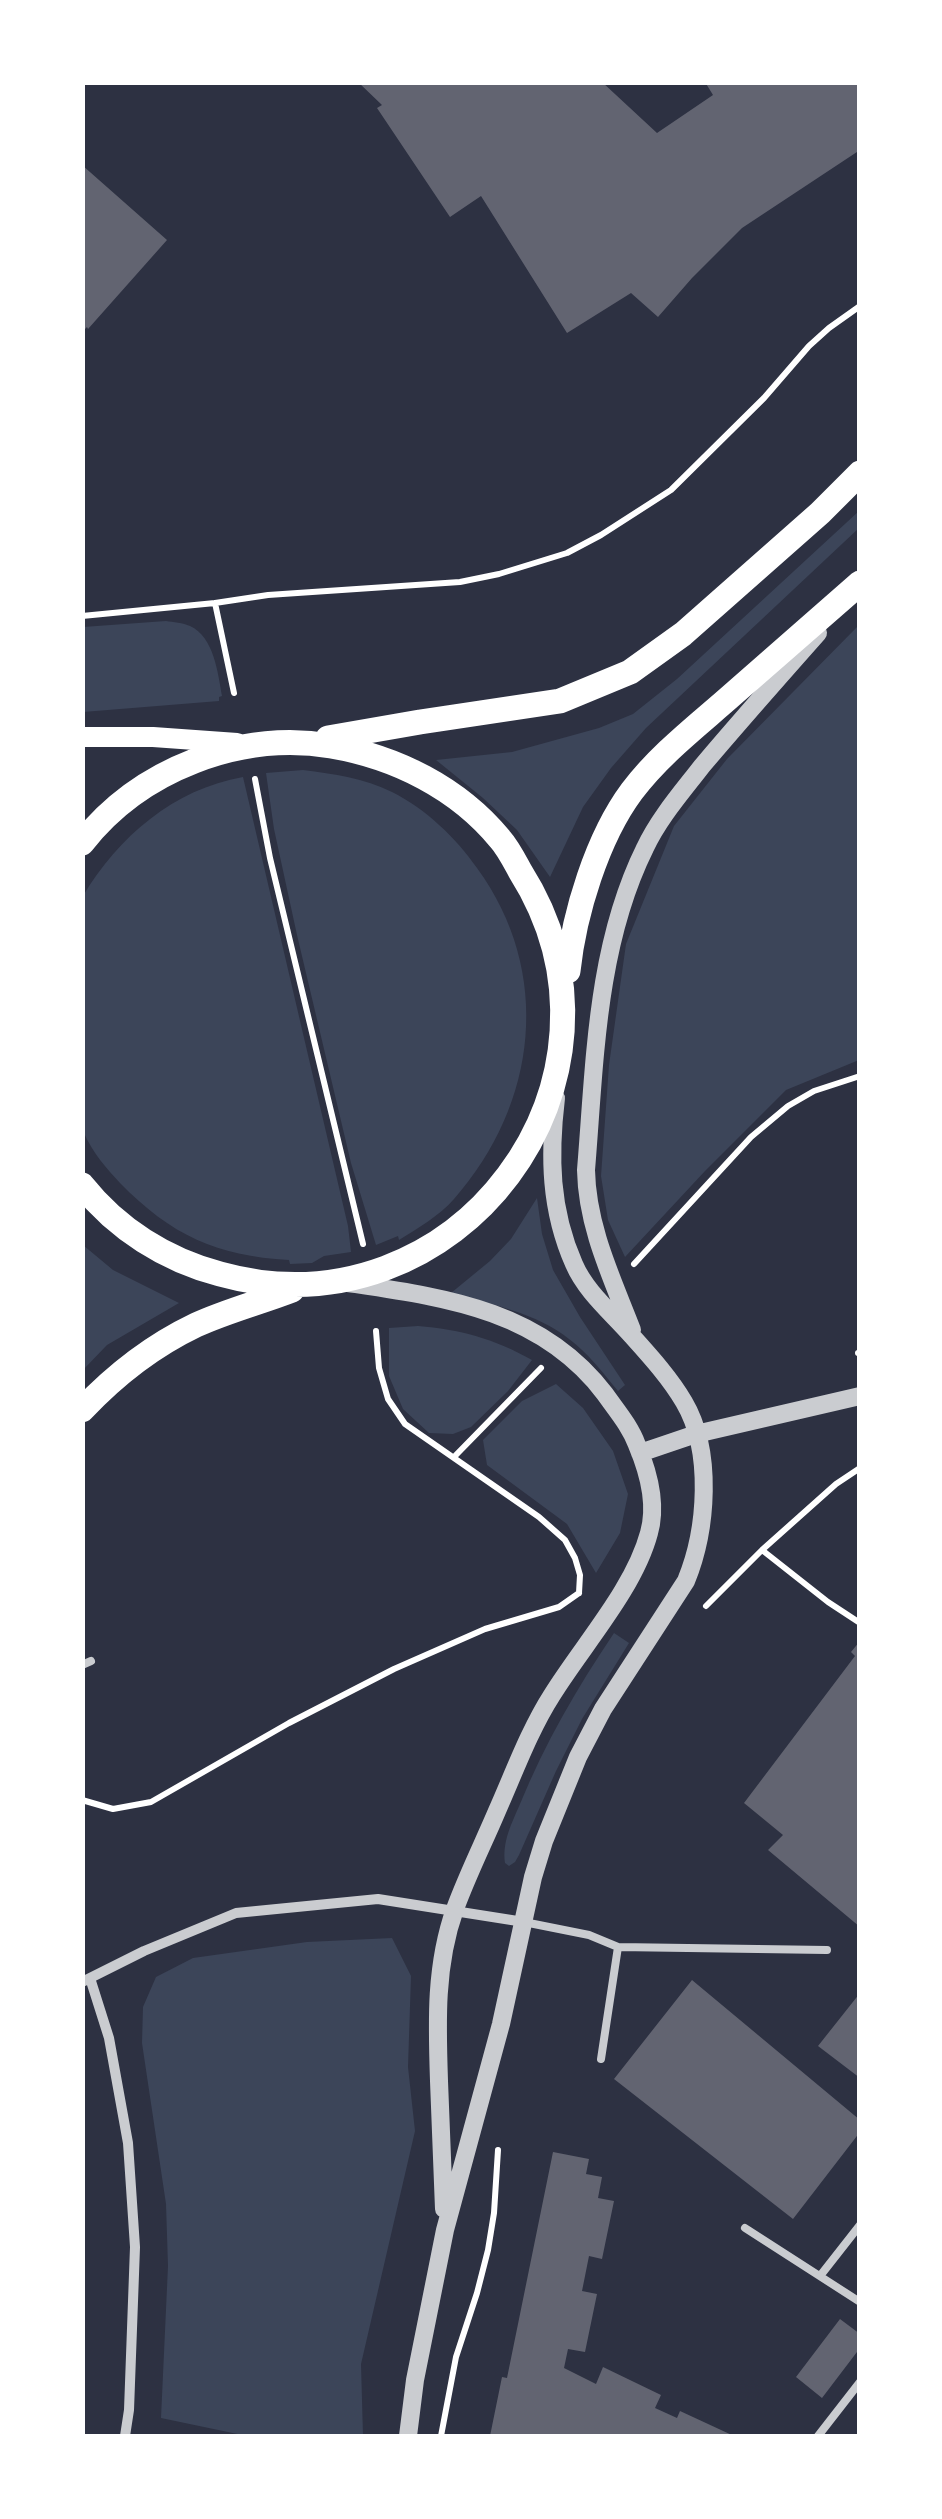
<!DOCTYPE html>
<style>
body{margin:0}
#map{position:relative;width:942px;height:2519px;overflow:hidden;background:#2d3142;font-family:"Times New Roman",serif}
canvas{display:block}
.frame{position:absolute;inset:0;border:85px solid #fff;pointer-events:none}
</style>
<div id="map">
<canvas width="942" height="2519"></canvas>
<div class="frame"></div>
</div>
<script>
const g = document.querySelector('canvas').getContext('2d');
g.lineJoin = 'round';
function fillPath(path, color) { g.fillStyle = color; g.fill(path, 'evenodd'); }
function stroke(path, color, width, dash) { g.strokeStyle = color; g.lineWidth = width; g.lineCap = dash ? 'butt' : 'round'; g.setLineDash(dash || []); g.stroke(path); }
const green = new Path2D(`
 M859,511V528L646,728L611,768L583,807L550,877L517,830L483,798L436,760L512,752L599,728L633,714L677,679Z
 M166,621C173,622 183,623 190,626C214,637 218,673 222,696L219,697V701L83,712V627Z
 M859,625V1060L786,1090L705,1171L625,1257L608,1220L601,1176L609,1065L626,944L674,826L727,759Z
 M303,770C334,774 364,778 392,792C426,809 456,838 477,868C553,972 538,1104 454,1199C439,1216 418,1228 399,1240L398,1236L376,1245L351,1163L297,935L274,829L266,773Z
 M243,777L348,1226L351,1252L324,1256L312,1263L290,1264L289,1260C216,1256 171,1235 120,1183C107,1169 92,1152 84,1133C79,1120 82,1088 82,1072C82,1013 82,955 83,896C118,837 174,789 243,777Z
 M537,1198L542,1234L553,1270L580,1317L625,1385L618,1391C603,1373 588,1353 569,1339C537,1313 490,1304 451,1293L490,1261L511,1239Z
 M83,1245L113,1270L179,1303L107,1345L83,1370Z
 M418,1326C459,1329 495,1339 532,1360L508,1391L471,1427L453,1434L429,1433L403,1409L389,1376V1328Z
 M556,1384L583,1408L613,1451L628,1494L620,1533L596,1573L567,1524L487,1465L483,1440L522,1401Z
 M614,1633L629,1643L582,1719L556,1771L519,1855L515,1862L509,1866L505,1863C502,1841 512,1823 520,1804C545,1743 577,1688 614,1633Z
 M392,1938L411,1976L408,2067L415,2131L361,2364L363,2436H247L161,2418L168,2266L166,2204L142,2043L143,2007L156,1977L193,1958L307,1942Z`);
const building = new Path2D(`
 M358,82H602L657,133L713,95L705,82H860V150L742,228L692,278L658,317L631,293L567,333L481,196L450,217L377,108L382,105Z
 M82,165L167,240L88,329L87,327L82,332Z
 M860,1641V1927L768,1850L783,1835L744,1803L855,1656L851,1652Z
 M692,1980L860,2120V2132L793,2219L614,2079Z
 M860,1993V2078L818,2046Z
 M553,2152L589,2159L586,2174L602,2177L598,2198L614,2201L602,2259L589,2256L582,2291L597,2294L585,2352L568,2349L564,2368L596,2384L603,2367L661,2395L655,2408L677,2418L680,2411L734,2436H490L502,2377L507,2378Z
 M840,2319L860,2334V2348L822,2398L796,2377Z`);
const path = new Path2D(`
 M215,603L234,693
 M82,616L215,603L268,595L460,582L499,574L567,553L601,535L671,490L764,398L809,346L829,328L860,306
 M255,779L270,858L363,1244
 M634,1264L751,1137L788,1106L814,1091L860,1076
 M376,1331L379,1368L388,1399L405,1424L539,1517L565,1540L575,1558L580,1575L579,1593
 M858,1353H860
 M454,1457L541,1368
 M762,1550L828,1602L860,1623
 M706,1606L762,1550L836,1484L860,1468
 M82,1800L113,1809L151,1802L289,1723L394,1669L485,1629L559,1607L579,1593
 M441,2436L456,2357L477,2293L488,2250L494,2213L498,2150`);
const service = new Path2D(`
 M82,1665L91,1661
 M524,1922L589,1935L618,1947L827,1950
 M601,2059L618,1947
 M745,2228L860,2302
 M820,2276L860,2225
 M818,2436L860,2382`);
const minor = new Path2D(`
 M90,1978L109,2038L128,2143L135,2247L129,2410L125,2436
 M82,1982L144,1951L236,1913L378,1899L524,1922`);
const tertiary = new Path2D(`
 M342,1282C441,1297 540,1308 605,1394C617,1411 630,1426 637,1445C648,1471 657,1505 649,1533C634,1589 583,1645 552,1695C529,1731 514,1773 497,1811C483,1844 467,1876 455,1909C435,1965 437,2022 439,2081C441,2124 442,2167 444,2209
 M632,1330C612,1278 587,1227 586,1170C595,1062 596,947 645,848C659,818 682,792 702,766C740,721 779,677 818,633
 M640,1453L696,1434L860,1396
 M408,2436L415,2380L445,2230L501,2024L533,1877L544,1841L578,1757L603,1709L686,1581C707,1530 713,1451 684,1402C670,1378 650,1356 632,1336C612,1313 586,1292 574,1264C550,1210 549,1156 556,1098`);
const secondary = new Path2D(`
 M82,737H153L237,743`);
const primary = new Path2D(`
 M328,738L420,722L560,701L630,672L683,634L820,513L860,473
 M82,843C140,769 240,731 331,746C396,757 458,788 500,839C508,848 514,860 520,871C652,1079 457,1340 220,1274C166,1260 117,1229 82,1185
 M568,971C574,914 597,838 632,791C660,754 697,726 732,695C774,658 817,621 860,583
 M82,1410C115,1375 152,1346 196,1325C226,1311 261,1302 292,1290`);
fillPath(green, '#3c4559');
fillPath(building, '#626471');
stroke(path, '#fff', 6);
stroke(service, '#caccd0', 8);
stroke(minor, '#caccd0', 10);
stroke(tertiary, '#caccd0', 18);
stroke(secondary, '#fff', 20);
stroke(primary, '#fff', 25);
</script>
